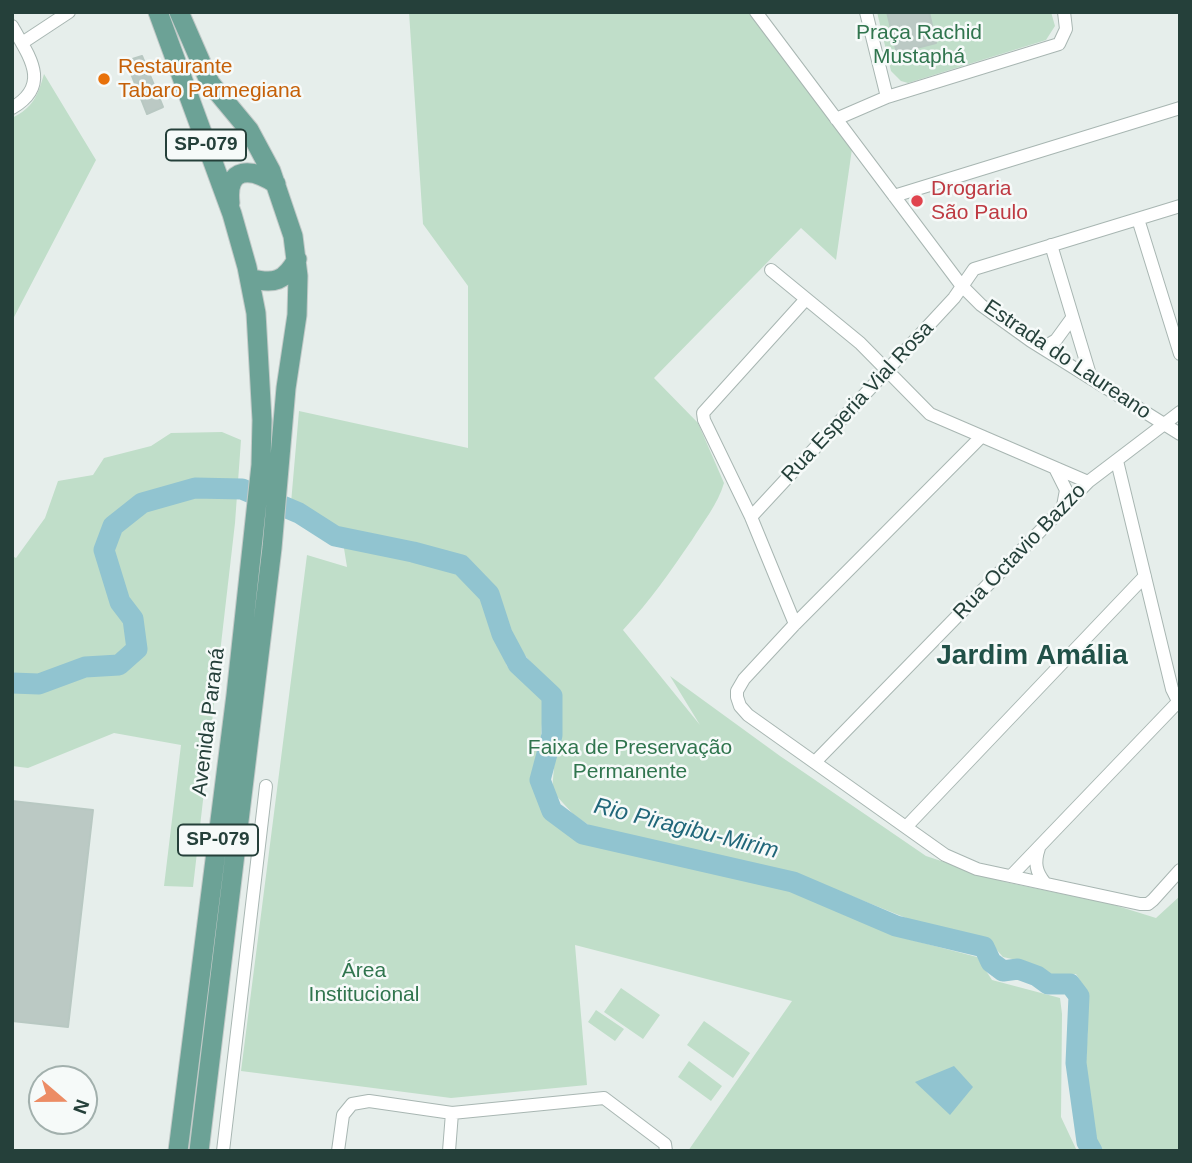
<!DOCTYPE html>
<meta charset="utf-8">
<style>
body{margin:0}
#map{position:relative;width:1192px;height:1163px;overflow:hidden;background:#e6eeeb;font-family:Arial,sans-serif}
canvas{display:block}
.frame{position:absolute;inset:0;border:14px solid #25403a;pointer-events:none}
.north{position:absolute;left:28px;top:1065px;width:70px;height:70px;box-sizing:border-box;background:#f6faf9;border:2px solid #a2b0ad;border-radius:50%;rotate:110deg;font-size:19px;font-weight:700;line-height:28px;text-align:center;color:#25403a}
.north::after{content:'';display:block;margin:auto;width:24px;height:32px;background:#ec8c65;clip-path:polygon(50% 0,100% 100%,50% 72%,0 100%)}
</style>
<div id="map">
<canvas width="1192" height="1163"></canvas>
<div class="frame"></div>
<div class="north">N</div>
</div>
<script>
const g = document.querySelector('canvas').getContext('2d');
g.lineJoin = 'round';
function fillPath(path, color) { g.fillStyle = color; g.fill(path, 'evenodd'); }
function stroke(path, color, width, dash) { g.strokeStyle = color; g.lineWidth = width; g.lineCap = dash ? 'butt' : 'round'; g.setLineDash(dash || []); g.stroke(path); }
function write(font, color, halo, rows, align = 'center') {
  g.font = font + ' Arial,sans-serif'; g.lineWidth = 5; g.setLineDash([]); g.textBaseline = 'middle'; g.strokeStyle = halo; g.fillStyle = color; for (const [text, x, y, turn = 0] of rows) {
    g.save(); g.translate(x, y); g.rotate((+turn || 0) * Math.PI / 180); g.textAlign = isNaN(turn) ? turn : align; if (halo) g.strokeText(text, 0, 0); g.fillText(text, 0, 0); g.restore();
  }
}
const green = new Path2D(`
 M409,12H748L852,149L836,260L801,228L654,378L698,423L724,483C718,504 703,522 692,540C670,572 650,601 623,630L700,725L670,676L780,756L926,856L1005,882L1111,904L1156,918L1180,896V1151H1102L1097,1141L1085,1076L1088,1026L1084,1002V987L1076,974L1048,977L1021,961L1003,957L989,941L926,926L804,877L596,830L574,815L552,791L560,697L518,647L492,589L469,559L339,528L291,503L299,411L468,448V286L423,224Z
 M877,12H1051L1055,26L1046,40L908,83L901,81L891,71Z
 M44,74L96,160L12,321V118C33,108 38,95 44,74Z
 M222,432L241,440L235,523L193,887L164,886L181,745L114,733L28,768L12,766V556L16,558L45,518L58,481L93,475L104,458L151,446L171,433Z
 M343,542L416,560L459,574L482,598L507,666L544,697L541,736L531,778L543,812L568,833L589,845L791,891L908,939L977,957L992,980L1060,998L1062,1014L1061,1117L1077,1151H688L792,1001L575,945L587,1085L451,1098L241,1071L307,555L347,567Z
 M621,988L660,1015L643,1039L604,1012Z
 M596,1010L624,1029L615,1041L588,1022Z
 M704,1021L750,1053L733,1078L687,1045Z
 M689,1061L722,1086L711,1101L678,1077Z`);
const water = new Path2D(`
 M954,1066L973,1087L950,1115L915,1082Z`);
const river = new Path2D(`
 M12,683L39,684L85,667L119,665L137,649L133,619L120,602L104,550L113,526L142,503L195,488L242,489L299,513L335,536L413,552L461,565L489,594L502,634L518,664L552,696V735L540,780L552,811L583,834L793,882L896,926L984,947L991,962L1003,971L1018,969L1037,976L1048,984H1070L1079,996L1076,1063L1087,1142L1092,1151`);
const building = new Path2D(`
 M887,12H929L936,43L897,53Z
 M142,56L163,107L147,114L126,61Z
 M12,801L93,810L68,1027L12,1021Z`);
const minor = new Path2D(`
 M756,12L961,285L981,305L1031,341L1180,434
 M866,12L887,97
 M12,26C29,56 52,85 12,108
 M22,43L69,12
 M836,119L887,97L1059,44L1066,29L1064,12
 M894,196L1180,108
 M1138,219L1180,354
 M1051,245L1091,378
 M771,270L860,343L930,414L1088,482
 M1043,348L1056,340L1072,318
 M981,437L795,624L744,679L737,691V697L740,706L748,715L945,855L977,869L1140,904H1148L1153,900L1180,870
 M1117,461L1172,689L1180,705
 M1055,468L1066,490L1063,506
 M751,517L954,298L974,269L1180,206
 M795,624L751,517L704,420L703,413L806,299
 M815,762L1088,482L1180,412
 M906,827L1145,576
 M1039,848C1034,863 1036,872 1045,883
 M1011,876L1178,702
 M223,1151L266,786
 M338,1151L343,1115L352,1104L369,1101L452,1113L604,1098L665,1144L666,1151
 M449,1151L452,1113`);
const primary = new Path2D(`
 M158,12L232,214L247,267L256,313L262,420L261,465L236,695L178,1151
 M179,12L210,83L249,130L271,171L293,236L298,276L297,315L286,388L272,548L199,1151
 M230,203C226,165 252,168 276,184
 M250,278C274,285 285,281 297,259`);
const markers = [
 [104,79,7,"#e8710a"],
 [917,201,7,"#e0444e"]
];
const shields = [
 [206,145,80],
 [218,840,80]
];
const shieldNames = [
 ["SP-079",206,145],
 ["SP-079",218,840]
];
const parkNames = [
 ["Praça Rachid",919,33],
 ["Mustaphá",919,57],
 ["Faixa de Preservação",630,748],
 ["Permanente",630,772],
 ["Área",364,971],
 ["Institucional",364,995]
];
const foodNames = [
 ["Restaurante",118,67],
 ["Tabaro Parmegiana",118,91]
];
const healthNames = [
 ["Drogaria",931,189],
 ["São Paulo",931,213]
];
const streetNames = [
 ["Estrada do Laureano",1067,360,34],
 ["Rua Esperia Vial Rosa",858,402,-47],
 ["Rua Octavio Bazzo",1020,552,-46],
 ["Avenida Paraná",209,722,-83]
];
const waterNames = [
 ["Rio Piragibu-Mirim",686,829,14]
];
const districtNames = [
 ["Jardim Amália",1032,656]
];
fillPath(green, '#c0dec9');
fillPath(water, '#91c4d0');
stroke(river, '#91c4d0', 21);
fillPath(building, '#bbc9c4');
stroke(building, '#b8c8c2', 2);
stroke(minor, '#a8b6b2', 14);
stroke(primary, '#c2cac8', 21);
stroke(minor, '#fff', 12);
stroke(primary, '#6ca296', 19);
for (const [x, y, r, color] of markers) { const dot = new Path2D(); dot.arc(x, y, r, 0, 2 * Math.PI); g.fillStyle = color; g.fill(dot); stroke(dot, '#f6faf9', 2.5); }
for (const [x, y, w] of shields) { const box = new Path2D(); box.roundRect(x - w / 2, y - 15.5, w, 31, 5); g.fillStyle = '#f6faf9'; g.fill(box); stroke(box, '#25403a', 2); }
write('bold 19px', '#25403a', null, shieldNames);
write('21px', '#30754e', '#f6faf9', parkNames);
write('21px', '#c56008', '#f6faf9', foodNames, 'left');
write('21px', '#be3a42', '#f6faf9', healthNames, 'left');
write('21px', '#25403a', '#f6faf9', streetNames);
write('italic 23px', '#21677a', '#f6faf9', waterNames);
write('bold 28px', '#215148', '#f6faf9', districtNames);
</script>
